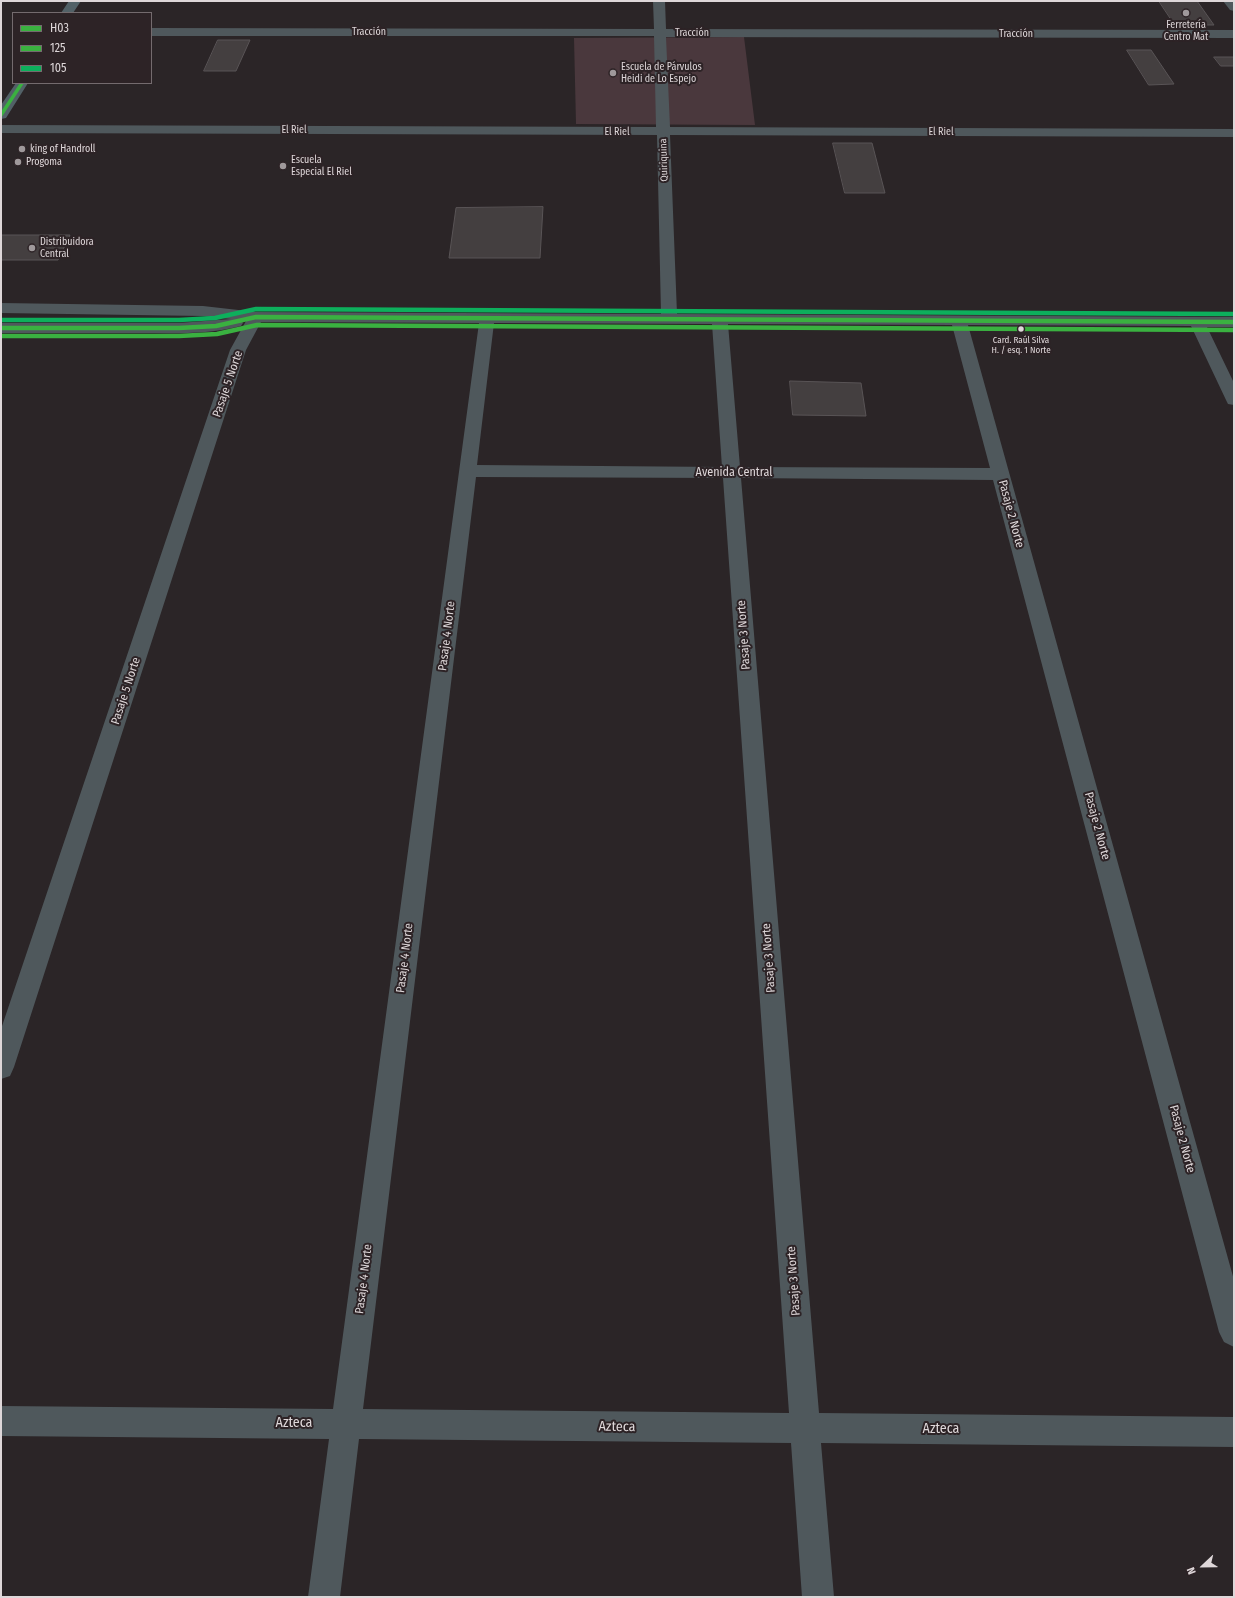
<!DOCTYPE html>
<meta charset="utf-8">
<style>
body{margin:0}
#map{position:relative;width:1235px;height:1598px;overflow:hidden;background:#2b2527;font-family:"Fira Sans Condensed",sans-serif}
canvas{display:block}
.frame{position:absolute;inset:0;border:2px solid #ded7d9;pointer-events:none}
.legend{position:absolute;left:12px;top:12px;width:140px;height:72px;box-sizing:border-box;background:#2d2326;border:1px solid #746b6e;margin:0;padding:5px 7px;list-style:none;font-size:12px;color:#ded7d9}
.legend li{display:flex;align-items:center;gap:8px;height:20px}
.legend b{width:20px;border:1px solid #746b6e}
.north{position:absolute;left:1183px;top:1546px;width:40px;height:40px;-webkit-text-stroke:3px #2d2326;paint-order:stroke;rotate:248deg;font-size:11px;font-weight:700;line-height:16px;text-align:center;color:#ded7d9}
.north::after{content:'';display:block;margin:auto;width:14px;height:18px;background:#ded7d9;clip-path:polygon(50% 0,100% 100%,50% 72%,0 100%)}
</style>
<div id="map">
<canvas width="1235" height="1598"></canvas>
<div class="frame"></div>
<ul class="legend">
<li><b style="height:5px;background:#3ab140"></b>H03</li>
<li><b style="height:5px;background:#3ab140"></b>125</li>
<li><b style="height:5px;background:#0daf5c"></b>105</li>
</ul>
<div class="north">N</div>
</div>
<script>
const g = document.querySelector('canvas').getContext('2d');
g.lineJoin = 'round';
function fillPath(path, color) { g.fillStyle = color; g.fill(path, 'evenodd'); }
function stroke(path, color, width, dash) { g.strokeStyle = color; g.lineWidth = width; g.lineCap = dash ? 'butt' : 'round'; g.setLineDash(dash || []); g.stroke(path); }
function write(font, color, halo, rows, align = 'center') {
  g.font = font + ' "Fira Sans Condensed",sans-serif'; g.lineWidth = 4; g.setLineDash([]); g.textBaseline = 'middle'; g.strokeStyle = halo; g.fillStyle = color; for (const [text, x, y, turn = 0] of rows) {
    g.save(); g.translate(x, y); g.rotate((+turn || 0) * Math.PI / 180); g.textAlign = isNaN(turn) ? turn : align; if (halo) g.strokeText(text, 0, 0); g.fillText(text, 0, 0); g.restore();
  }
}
const green = new Path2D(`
 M744,37L755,125L576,124L574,38Z`);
const building = new Path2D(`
 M1159,1H1197L1214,25H1175Z
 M218,40H250L236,71H204Z
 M1127,50H1151L1174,84L1149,85Z
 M1214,57H1234V66H1221Z
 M833,143H872L885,193H845Z
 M543,207L540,258H449L456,208Z
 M1,235H70L58,260H1Z
 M790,381L861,383L866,416L793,415Z`);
const minor = new Path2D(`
 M653,1H665L666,29L1234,30V38L666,37L670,127L1234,129V137L670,135L677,314L1234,317V327H1207L1234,383V405L1228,404L1226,400L1191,326L968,325L1234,1280V1347L1224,1342L1219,1332L993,480L741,478L819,1413L1234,1417V1447L821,1443L834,1597H802L791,1443L359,1439L340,1597H308L329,1439L1,1436V1406L333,1409L479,323L261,322L246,350L14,1067L10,1076L1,1079V1029L230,350L246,321L241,320L243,323L241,326C207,335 172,333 138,333C92,333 47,333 1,333V323H179L231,319L203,316L1,313V303L203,306L256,312L661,314L657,135L1,133V125L656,127L654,36H151V28L654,29ZM494,323L712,324L722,467L477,465ZM728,324L952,325L990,468L740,467ZM476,477L723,478L789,1413L363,1409Z
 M1223,1H1234V11L1230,10Z`);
const major = new Path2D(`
 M69,1H81L73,13H61Z
 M16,83H28L6,118L1,119V105Z`);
const bus1Far1 = new Path2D(`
 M1,115L22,83`);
const bus1 = new Path2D(`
 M1,328H179L216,326L256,317L1234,322`);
const bus2 = new Path2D(`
 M1,336H179L217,334L257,325L1234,330`);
const bus3 = new Path2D(`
 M1,320H179L215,318L256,309L1234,314`);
const markers = [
 [1186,13,4,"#9f999b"],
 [613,73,4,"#9f999b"],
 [22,149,4,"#9f999b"],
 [18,162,4,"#9f999b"],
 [283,166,4,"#9f999b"],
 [32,248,4,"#9f999b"],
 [1021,329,3.5,"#ded7d9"]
];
const farBusnames = [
 ["Card. Raúl Silva",1021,340],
 ["H. / esq. 1 Norte",1021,350]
];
const farPoinames = [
 ["Ferretería",1186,25,"center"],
 ["Centro Mat",1186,37,"center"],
 ["Escuela de Párvulos",621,67],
 ["Heidi de Lo Espejo",621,79],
 ["king of Handroll",30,149],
 ["Escuela",291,160],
 ["Especial El Riel",291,172],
 ["Progoma",26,162],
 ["Distribuidora",40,242],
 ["Central",40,254]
];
const farStreetnames = [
 ["Tracción",369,32],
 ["Tracción",692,33],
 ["Tracción",1016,34],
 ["El Riel",294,130],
 ["El Riel",617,132],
 ["El Riel",941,132],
 ["Quiriquina",664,160,-92]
];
const streetNames = [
 ["Pasaje 5 Norte",228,384,-71],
 ["Avenida Central",734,473],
 ["Pasaje 2 Norte",1011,514,75],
 ["Pasaje 3 Norte",744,635,-94],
 ["Pasaje 4 Norte",447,636,-83],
 ["Pasaje 5 Norte",126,691,-72],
 ["Pasaje 2 Norte",1097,826,75],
 ["Pasaje 4 Norte",405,958,-83],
 ["Pasaje 3 Norte",769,958,-94],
 ["Pasaje 2 Norte",1182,1139,75],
 ["Pasaje 4 Norte",364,1279,-83],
 ["Pasaje 3 Norte",794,1281,-94]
];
const nearStreetnames = [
 ["Azteca",294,1423],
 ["Azteca",617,1427,1],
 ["Azteca",941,1429]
];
fillPath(green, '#4a383d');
fillPath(building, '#443f40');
stroke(building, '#595456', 1);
fillPath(minor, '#4f585c');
fillPath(major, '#526167');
stroke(bus1Far1, '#3ab140', 3.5);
stroke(bus1, '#3ab140', 4.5);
stroke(bus2, '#3ab140', 4.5);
stroke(bus3, '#0daf5c', 4.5);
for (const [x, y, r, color] of markers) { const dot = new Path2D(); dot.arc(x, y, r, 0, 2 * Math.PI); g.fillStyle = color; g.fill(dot); stroke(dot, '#2d2326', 1.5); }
write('9px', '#ded7d9', '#2d2326', farBusnames);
write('10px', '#ded7d9', '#2d2326', farPoinames, 'left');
write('10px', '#ded7d9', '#2d2326', farStreetnames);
write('12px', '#ded7d9', '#2d2326', streetNames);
write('14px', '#ded7d9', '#2d2326', nearStreetnames);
</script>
